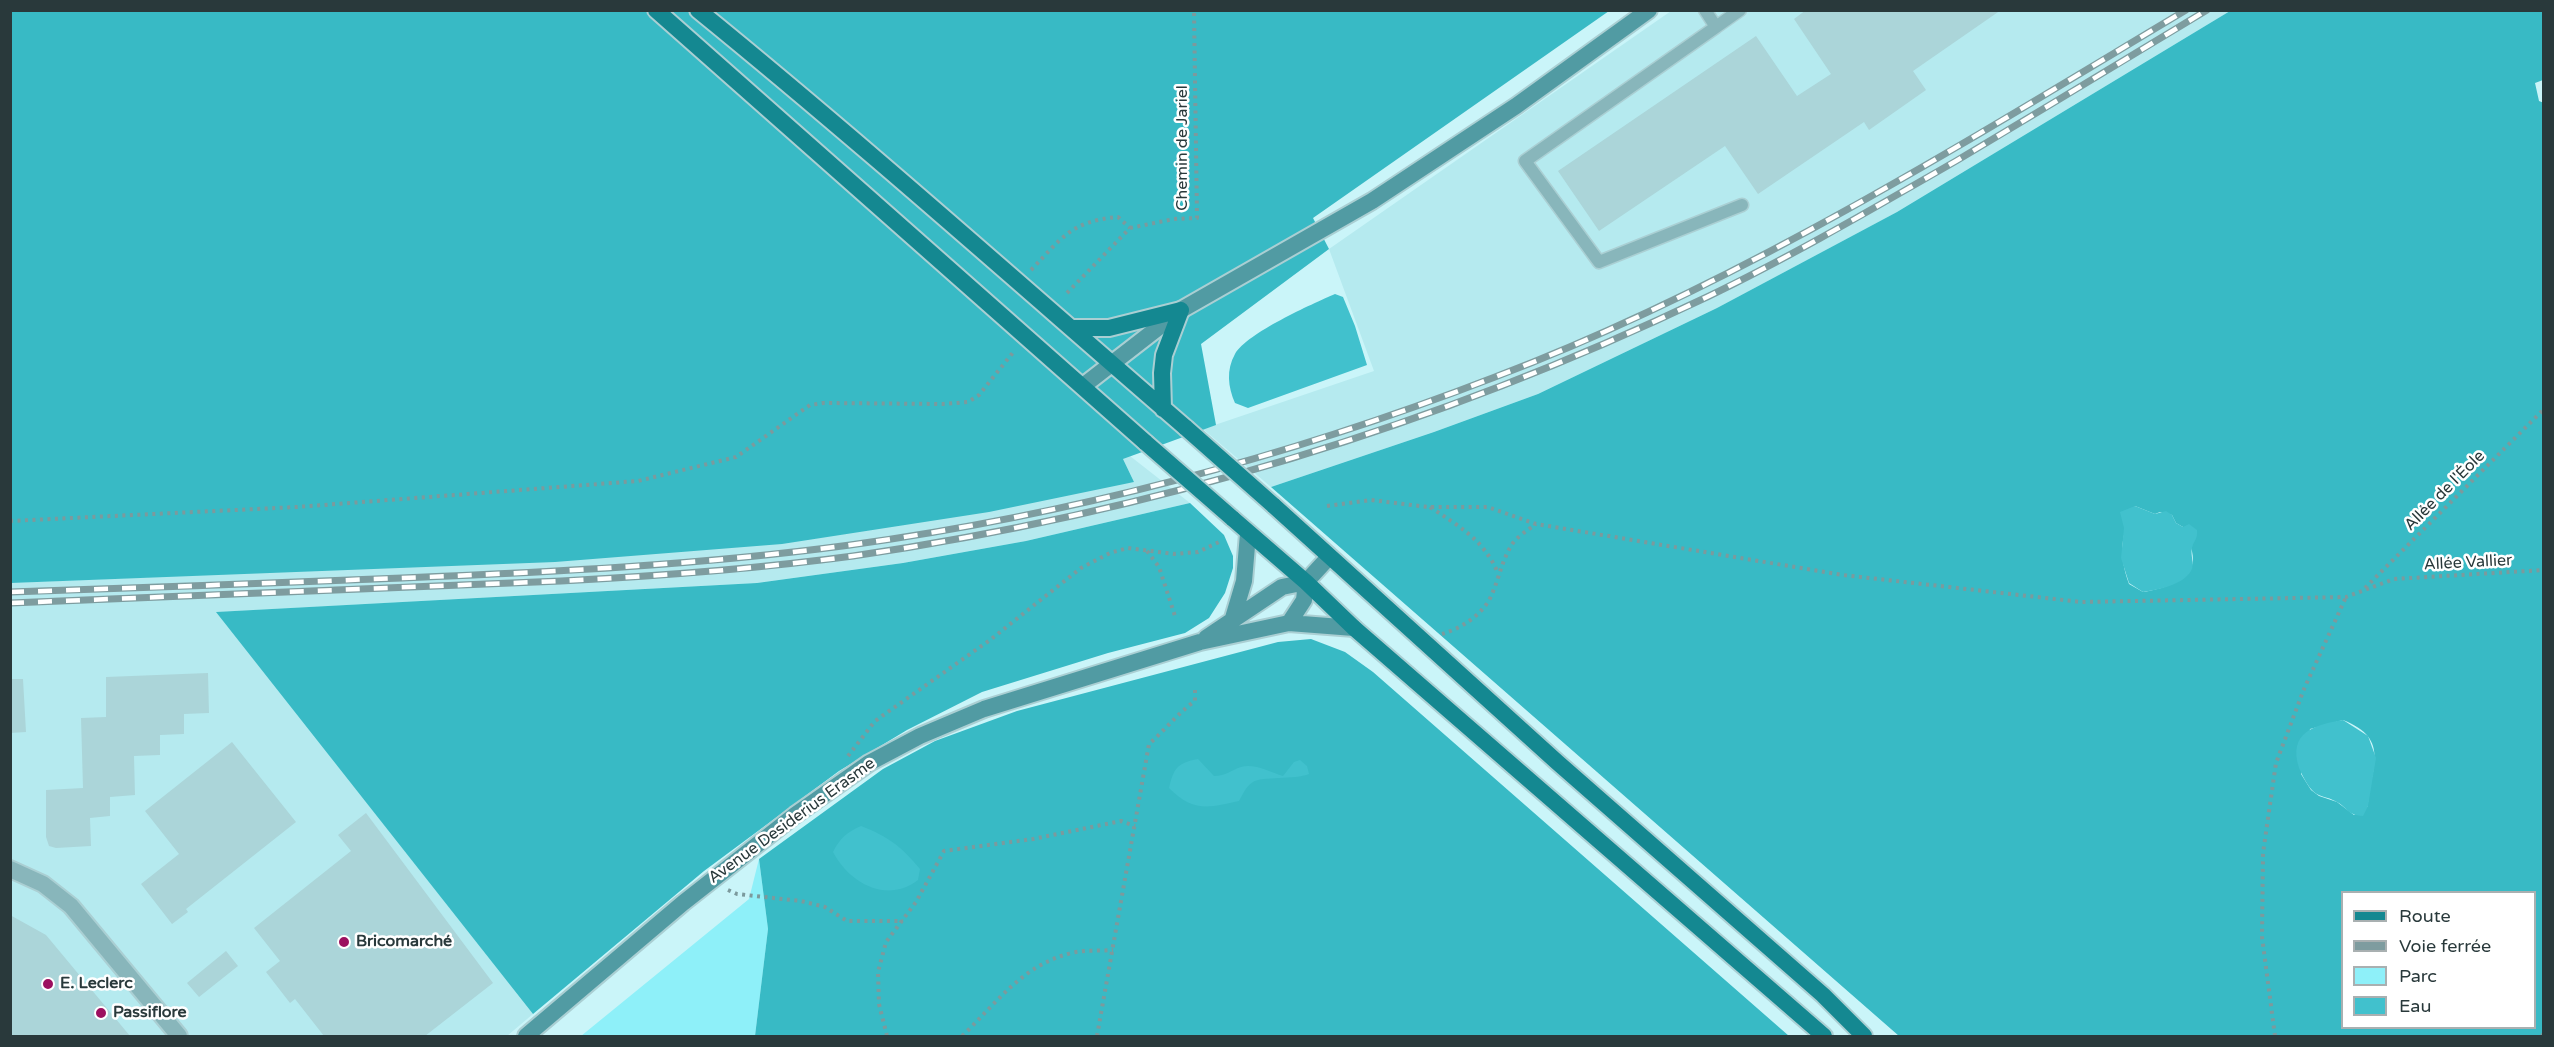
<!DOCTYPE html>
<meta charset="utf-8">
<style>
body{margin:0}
#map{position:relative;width:2554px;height:1047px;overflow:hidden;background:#caf5f9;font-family:"Varela Round",sans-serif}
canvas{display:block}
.frame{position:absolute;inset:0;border:12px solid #29393b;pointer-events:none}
.legend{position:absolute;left:2341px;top:891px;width:195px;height:138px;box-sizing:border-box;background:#fff;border:2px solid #a9b0b1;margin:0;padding:8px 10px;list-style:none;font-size:18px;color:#29393b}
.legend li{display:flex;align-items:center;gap:12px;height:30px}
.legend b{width:30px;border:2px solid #a9b0b1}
</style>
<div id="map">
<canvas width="2554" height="1047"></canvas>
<div class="frame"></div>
<ul class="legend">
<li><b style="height:8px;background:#148891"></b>Route</li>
<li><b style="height:8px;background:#7e9c9f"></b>Voie ferrée</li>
<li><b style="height:16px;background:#8ef0f9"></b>Parc</li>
<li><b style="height:16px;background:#41c1cd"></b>Eau</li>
</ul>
</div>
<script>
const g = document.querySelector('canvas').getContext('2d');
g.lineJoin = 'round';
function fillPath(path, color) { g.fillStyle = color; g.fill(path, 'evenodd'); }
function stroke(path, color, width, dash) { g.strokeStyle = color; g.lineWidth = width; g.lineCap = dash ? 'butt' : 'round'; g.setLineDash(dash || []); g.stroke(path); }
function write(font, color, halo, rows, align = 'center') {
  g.font = font + ' "Varela Round",sans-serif'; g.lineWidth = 5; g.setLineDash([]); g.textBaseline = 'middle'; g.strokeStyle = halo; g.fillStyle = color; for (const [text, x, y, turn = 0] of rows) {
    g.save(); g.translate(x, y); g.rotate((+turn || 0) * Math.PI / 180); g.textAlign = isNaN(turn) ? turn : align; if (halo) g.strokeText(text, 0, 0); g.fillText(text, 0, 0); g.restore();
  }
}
const built = new Path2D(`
 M1671,11H2230L1897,212L1717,308L1538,394L1434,432L1271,487L1203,429L1374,371L1329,249Z
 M1130,456L1190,503L1026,541L903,563L757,583L217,612L533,1014L507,1036H11L10,583L152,577L1134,482L1123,459Z`);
const green = new Path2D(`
 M759,859L768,929L755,1036H581L749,899Z`);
const forest = new Path2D(`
 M10,11H1609L1313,218L1329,249L1201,344L1216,425L1123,459L1134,482L989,512L782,544L555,562L11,583Z
 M2230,11H2543V80L2535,83L2539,101L2544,103L2543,1036H1899L1271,487L1434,432L1538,394L1717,308L1897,212ZM2135,506L2155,514L2160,512L2172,515L2176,523L2183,527C2187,537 2193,548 2193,560C2191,582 2161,589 2143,592L2129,584C2118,553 2121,534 2135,506ZM2343,720C2392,739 2370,769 2368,806L2354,815L2337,802L2319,796L2311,790L2301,774L2310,729ZM2342,892H2534V1028H2342Z
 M1190,503L1224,535L1233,556V568L1225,593L1209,618L1185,633L1108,653L982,692L907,730L839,771L704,871L533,1014L216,612L757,583L903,563L1026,541Z
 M1311,639L1345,652L1373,672L1789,1036H755L768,929L759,859L883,769L935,741L1017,711L1278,642Z`);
const water = new Path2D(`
 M1335,294L1343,297L1355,326L1367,365L1248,408L1235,403C1228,387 1226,370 1235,354C1247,333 1312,304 1335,294Z
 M2135,506L2155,514L2166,511L2172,515L2176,523L2183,527L2189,524L2197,530C2198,539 2194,540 2192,548C2190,555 2195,564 2191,571C2183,585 2157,590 2143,592L2129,583L2121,558L2124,528L2120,512Z
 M2343,720L2368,736L2376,758L2368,806L2363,816C2346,815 2348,807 2335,801C2328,797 2320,797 2314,792C2308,787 2302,775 2299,768C2288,733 2313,725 2343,720Z
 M1198,759L1214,776C1226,776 1231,770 1241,767C1254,763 1270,772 1283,776L1294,762L1300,760L1307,766L1309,774C1295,780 1262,776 1253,782C1246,786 1243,794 1239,801C1208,808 1193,812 1169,788C1174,768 1177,763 1198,759Z
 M861,826C889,837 901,846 920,869L918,880C887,904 849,883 833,852C840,838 847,832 861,826Z`);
const building = new Path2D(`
 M1806,10H2001L1913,71L1926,90L1869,130L1864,122L1758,194L1725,146L1599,231L1558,171L1756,36L1797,96L1831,74L1794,19Z
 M208,673L209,713L184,714V734L160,735V755L134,756L135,795L110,797V816L90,818L91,846L56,848L49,846L46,837V790L83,788L81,718L106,717V677Z
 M10,679H23L26,732L10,733Z
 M232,742L296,822L186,909L188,912L172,924L141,884L179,854L145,811Z
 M366,813L493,983L425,1036H324L295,999L290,1003L266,972L280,961L254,928L351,851L338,835Z
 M10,915L46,935L130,1036H10Z
 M226,951L238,966L199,997L187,983Z`);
const path = new Path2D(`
 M1130,228L1174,219L1197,218L1194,10
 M1031,270C1062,238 1071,221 1118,217L1130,228
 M1067,293L1130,228
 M1327,506L1371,500L1428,507H1488L1536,524L1843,575L2081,602L2346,597L2394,579L2544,570
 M1430,507C1460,527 1483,539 1498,573
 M10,521L297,507L638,481L736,457L810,405L824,403L943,404L968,402L979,395L1015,350
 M1147,551L1159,567L1175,616
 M2365,588L2544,409
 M1442,634C1462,628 1484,614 1492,594C1499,578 1502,561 1511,546C1516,537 1528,530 1536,524
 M848,756L875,721L990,640L1081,568L1110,553L1128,548L1174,554L1198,552L1219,542
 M728,890L737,894L801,901L825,907L847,921H903
 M887,1036L879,1004L878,972L886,942L916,902L944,851L1033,839L1121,821L1135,826
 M962,1036C998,1002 1023,963 1076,952C1088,950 1101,951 1113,950
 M1097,1036L1149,744C1165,730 1178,713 1195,701V689
 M2275,1036L2262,937L2263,853L2276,763L2304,689L2346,597
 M2542,1036L2544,1033`);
const service = new Path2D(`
 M1705,10L1716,27L1740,10
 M1716,27L1525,161L1599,262L1742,205`);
const minor = new Path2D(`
 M10,869L43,884L71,906L179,1036`);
const secondary = new Path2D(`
 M1083,386L1181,310L1372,201L1516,106L1649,10
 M1233,618L1244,581L1248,534
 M1289,623L1304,600L1306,582
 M1206,638L1282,587L1306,582L1329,557
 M526,1036L683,903L795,815L869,763L920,736L984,709L1200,642L1289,623L1354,628`);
const primary = new Path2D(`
 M656,10L1146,443
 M698,10C864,145 1024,288 1186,428
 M1073,328H1109L1181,310
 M1163,409L1162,373L1164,355L1181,310
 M1273,505L1557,762L1823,995L1864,1036
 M1232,518L1306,582L1354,628L1824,1036`);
const rail = new Path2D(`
 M10,592C141,588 271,583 402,578C552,572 701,565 850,545C1070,515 1288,457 1495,377C1740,284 1962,144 2186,10
 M10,603L561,581C658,576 756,569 853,556C1149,513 1437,426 1707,297C1792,256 1874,208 1956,161C2040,111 2123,61 2207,10`);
const primaryBridge = new Path2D(`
 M1186,428L1273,505
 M1146,443L1232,518`);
const markers = [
 [344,942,6,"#9c105f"],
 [48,984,6,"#9c105f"],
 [101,1013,6,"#9c105f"]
];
const streetNames = [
 ["Chemin de Jariel",1183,148,-90],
 ["Allée de l'Éole",2445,491,-45],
 ["Allée Vallier",2468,563,-3],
 ["Avenue Desiderius Erasme",792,821,-36]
];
const poiNames = [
 ["Bricomarché",356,942],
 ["E. Leclerc",60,984],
 ["Passiflore",113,1013]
];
fillPath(built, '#b5eaef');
fillPath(green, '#8ef0f9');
fillPath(forest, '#38bac5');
fillPath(water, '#41c1cd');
fillPath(building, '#abd5d9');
stroke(service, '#aacfd3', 15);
stroke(minor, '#aacfd3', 20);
stroke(secondary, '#aacfd3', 20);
stroke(primary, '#aacfd3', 20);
stroke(path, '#7c9a9d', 4, [3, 4.5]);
stroke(service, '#88b6bb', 12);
stroke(minor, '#88b6bb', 16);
stroke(secondary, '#519ba3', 16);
stroke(primary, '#148891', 16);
stroke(rail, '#7e9c9f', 7);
stroke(rail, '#fff', 4.5, [14]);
stroke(primaryBridge, '#aacfd3', 20, []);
stroke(primaryBridge, '#148891', 16);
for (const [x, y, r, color] of markers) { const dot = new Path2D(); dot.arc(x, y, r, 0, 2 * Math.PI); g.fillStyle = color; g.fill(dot); stroke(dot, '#fff', 2); }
write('16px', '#29393b', '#fff', streetNames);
write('bold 16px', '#29393b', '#fff', poiNames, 'left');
</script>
